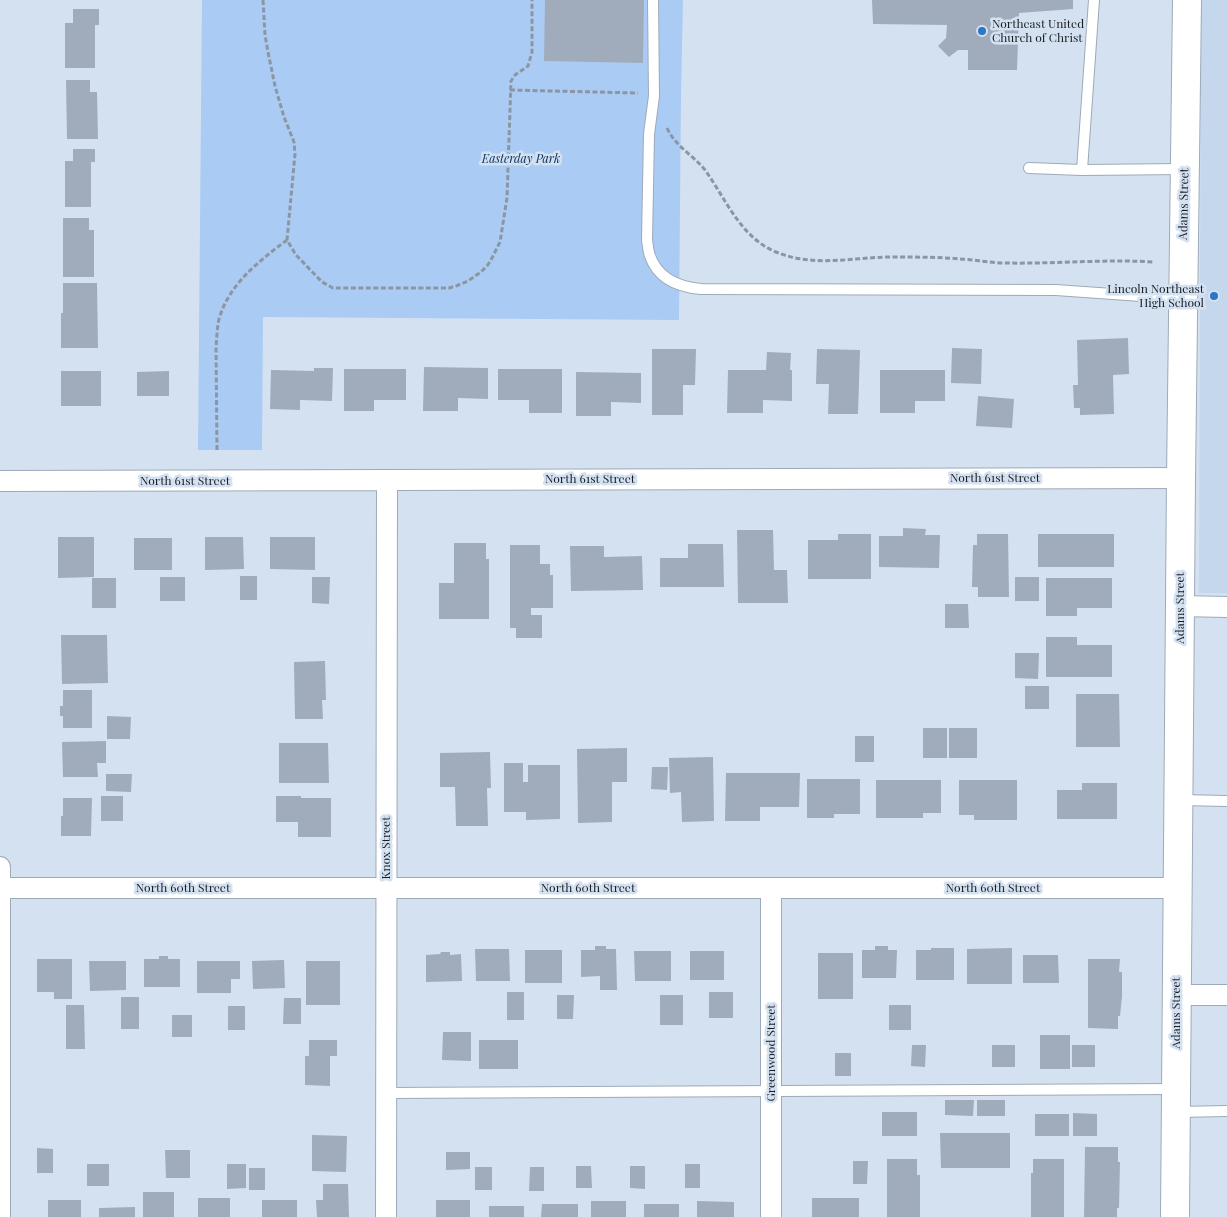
<!DOCTYPE html>
<style>
body{margin:0}
canvas{display:block;background:#d4e1f1}
</style>
<canvas width="1227" height="1217"></canvas>
<script>
const g = document.querySelector('canvas').getContext('2d');
g.lineJoin = 'round';
function fillPath(path, color) { g.fillStyle = color; g.fill(path, 'evenodd'); }
function stroke(path, color, width, dash) { g.strokeStyle = color; g.lineWidth = width; g.lineCap = dash ? 'butt' : 'round'; g.setLineDash(dash || []); g.stroke(path); }
function write(font, color, halo, rows, align = 'center') {
  g.font = font + ' "Playfair Display",serif'; g.lineWidth = 5; g.setLineDash([]); g.textBaseline = 'middle'; g.strokeStyle = halo; g.fillStyle = color; for (const [text, x, y, turn = 0] of rows) {
    g.save(); g.translate(x, y); g.rotate((+turn || 0) * Math.PI / 180); g.textAlign = isNaN(turn) ? turn : align; if (halo) g.strokeText(text, 0, 0); g.fillText(text, 0, 0); g.restore();
  }
}
const built = new Path2D(`
 M1201,0H1227V593H1199Z`);
const green = new Path2D(`
 M202,0H683L681,94L679,320L263,317L262,450H198Z`);
const building = new Path2D(`
 M545,0H644L643,63L544,61Z
 M872,0H1073V9L1019,13L1017,70H968V50H958L949,57L938,46L946,38L947,25L873,24Z
 M73,9H99V25H95V68H65V23H73Z
 M66,80H90V92H97L98,139H67Z
 M73,149H95V162H91V207H65V161H73Z
 M63,218H89V230H94V277H63Z
 M63,283H97L98,348H61V313H63Z
 M1128,338L1129,374L1113,375L1114,414L1080,415V408H1074L1073,385H1078L1077,340Z
 M952,348L982,349L981,384L951,383Z
 M652,349H696L695,385H683V415H652Z
 M817,349L860,350L858,414H828L829,384H816Z
 M767,352L791,353L790,370H792V401L763,400V413H727L728,370H766Z
 M424,367L488,368V399L458,398V411H423Z
 M314,368H333L332,401L300,400V410L270,409L271,370L314,371Z
 M344,369H406V400H374V411H344Z
 M498,369H562V413H529V400H498Z
 M880,370H945V401H915V413H880Z
 M61,371H101V406H61Z
 M169,371V396H137V372Z
 M576,372L641,373V403L611,402V416H576Z
 M978,396L1014,399L1012,428L976,426Z
 M903,528L926,529L925,535H940L939,568L879,567V536H903Z
 M737,530H773L774,570H787L788,603H738Z
 M838,534H871V579H808V540H838Z
 M977,534H1008L1009,597H978V587H972L973,545H977Z
 M1038,534H1114V567H1038Z
 M58,537H94V577L58,578Z
 M205,537H243L244,569L205,570Z
 M270,537H315V570L270,569Z
 M134,538H172V570H134Z
 M454,543H486V559H489V619H439V583H454Z
 M688,544H723L724,587H660V558H688Z
 M510,545H540V564H550V575H553V608H531V615H542V638H516V628H510Z
 M570,546H604V557L642,556L643,590L571,591Z
 M240,576H257V600H240Z
 M160,577H185V601H160Z
 M312,577H330L329,604L312,603Z
 M1015,577H1039V601H1015Z
 M92,578H116V608H92Z
 M1046,578H1112V608H1077V616H1046Z
 M945,604H968L969,628H945Z
 M61,635H107L108,683L62,684Z
 M1046,637H1077V645H1112V677H1046Z
 M1015,653H1039L1038,679L1015,678Z
 M325,661L326,700H322L323,719H295L294,662Z
 M1025,686H1049V709H1025Z
 M63,690H92V728H63V716H60V706H63Z
 M1076,694H1119L1120,747H1076Z
 M107,716L131,717L130,739H107Z
 M923,728H947V758H923Z
 M949,728H977V758H949Z
 M855,736H874V762H855Z
 M106,741V763H97L98,777H63L62,742Z
 M279,743H328L329,783H279Z
 M627,748V782H612V822L578,823L577,749Z
 M490,752L491,788H487L488,826H456L455,787H440V753Z
 M713,757L714,821L682,822L681,792L670,793L669,758Z
 M504,763H523V782H528V765H560V819L526,820V812H504Z
 M652,767H668L667,790L651,789Z
 M726,773H800L799,807H760V821H725Z
 M106,774H132L131,792L106,791Z
 M807,779H860V814H834V818H807Z
 M876,780H941V813H923V818H876Z
 M959,780H1017V820H974V815H959Z
 M1082,783H1117V819H1057V790H1082Z
 M101,796H123V821H101Z
 M276,796H301V798H331V837H298V822H276Z
 M63,798H92L91,836H61V816H63Z
 M595,946H606V949H616L617,990H600V976L581,977V950H595Z
 M875,946H888V950H897L896,978H862V950H875Z
 M931,948H954V980H916V950H931Z
 M1012,948V984H967V949Z
 M475,949H509L510,981H476Z
 M525,950H562V983H525Z
 M634,951H671V981H635Z
 M690,951H724V980H690Z
 M441,952H450V955L461,954L462,981L426,982V955L440,954Z
 M818,953H853V999H818Z
 M1023,955H1058L1059,983H1023Z
 M159,956H168V959H180V987H144V959H159Z
 M37,959H72V999H54V992H37Z
 M1088,959H1120L1119,972H1122V996L1120,1016H1118V1029L1088,1028Z
 M284,960L285,988L253,989L252,961Z
 M89,961H126V990L90,991Z
 M197,961H240V979H231V993H197Z
 M306,961H340V1005H306Z
 M507,992H524V1020H507Z
 M709,992H733V1018H709Z
 M557,995H574L573,1019H557Z
 M660,995H683V1025H660Z
 M121,997H139V1029H121Z
 M284,998H301V1024H283Z
 M66,1005H84L85,1049H66Z
 M889,1005H911V1030H889Z
 M228,1006H245V1030H228Z
 M172,1015H192V1037H172Z
 M443,1032H471V1061L442,1060Z
 M1040,1035H1070V1069H1040Z
 M309,1040H337V1056H330V1086L305,1085V1056H309Z
 M479,1040H518V1069H479Z
 M912,1045H926L925,1067L911,1066Z
 M992,1045H1015V1067H992Z
 M1072,1045H1095V1067H1072Z
 M835,1053H851V1076H835Z
 M945,1100H974L973,1116L945,1115Z
 M977,1100H1005V1116H977Z
 M882,1112H917V1136H882Z
 M1073,1113L1097,1114V1136H1073Z
 M1035,1114H1069V1136H1035Z
 M940,1133H1010V1168H941Z
 M312,1135L347,1136L346,1172L312,1171Z
 M1085,1147H1118V1162H1120L1119,1208H1117V1217H1084Z
 M37,1148L53,1149V1173H37Z
 M165,1150H190V1178H166Z
 M446,1152H470V1169L446,1170Z
 M887,1159H917V1175H920V1217H887Z
 M1033,1159H1064V1217H1031V1173H1033Z
 M853,1161H868L867,1184H853Z
 M87,1164H109V1186H87Z
 M227,1164H246V1188L227,1189Z
 M685,1164H700V1188H685Z
 M576,1166H591L592,1188H576Z
 M630,1166H645V1189L630,1188Z
 M475,1167H492V1190H475Z
 M530,1167H544V1191H529Z
 M249,1168H265V1190H249Z
 M323,1184H348L349,1217H317L316,1200H323Z
 M143,1192H174V1217H143Z
 M198,1198H230V1217H198Z
 M812,1198H859V1217H812Z
 M48,1200H81V1217H48Z
 M262,1200H297V1217H262Z
 M436,1200H470V1217H436Z
 M591,1201H626V1217H591Z
 M697,1201L734,1202V1217H697Z
 M542,1204H578V1217H541Z
 M644,1204H679V1217H644Z
 M489,1206H524V1217H489Z
 M135,1207V1217H99V1208Z`);
const path = new Path2D(`
 M263,0L265,35L268,52L275,86L284,117L294,142L295,154L287,240L296,255L322,282L333,288H449L456,286L468,281L481,272L487,266L491,260L500,242L507,198L511,81L515,75L528,66L532,52V0
 M510,90L638,93
 M667,128C675,146 693,155 705,170C726,199 740,237 776,252C815,268 853,257 892,257C915,257 938,257 961,259C976,260 991,263 1006,263C1055,264 1105,259 1154,262
 M217,450L216,346C217,337 217,328 219,319C229,284 259,261 287,240`);
const service = new Path2D(`
 M653,0L654,96L649,134L647,240C648,245 648,251 650,256C658,279 678,287 701,289L1056,290L1155,297H1182
 M1029,168L1082,170L1184,169
 M1082,170L1094,0
 M1179,800L1227,801
 M386,1093L1175,1089
 M1177,1112L1227,1111`);
const minor = new Path2D(`
 M0,481L1181,478
 M1180,606L1227,607
 M0,867V1217
 M0,888H1177
 M1176,995H1227
 M386,1217L387,480
 M771,1217V888`);
const secondary = new Path2D(`
 M1175,1217L1181,478L1187,0`);
const markers = [
 [982,31,5,"#2d75c5"],
 [1214,296,5,"#2d75c5"]
];
const poiNames = [
 ["Northeast United",992,24],
 ["Church of Christ",992,38],
 ["Lincoln Northeast",1204,289,"right"],
 ["High School",1204,303,"right"]
];
const parkNames = [
 ["Easterday Park",521,159]
];
const streetNames = [
 ["Adams Street",1184,204,-89],
 ["North 61st Street",995,478],
 ["North 61st Street",590,479],
 ["North 61st Street",185,481],
 ["Adams Street",1180,608,-90],
 ["Knox Street",386,848,-90],
 ["North 60th Street",183,888],
 ["North 60th Street",588,888],
 ["North 60th Street",993,888],
 ["Adams Street",1176,1013,-90],
 ["Greenwood Street",771,1053,-90]
];
fillPath(built, '#c5d7ed');
fillPath(green, '#aacbf4');
fillPath(building, '#a0acbc');
stroke(service, '#9daab9', 12);
stroke(minor, '#9daab9', 22);
stroke(secondary, '#9daab9', 30);
stroke(path, '#8c96a2', 3, [5, 2.5]);
stroke(service, '#fff', 10);
stroke(minor, '#fff', 20);
stroke(secondary, '#fff', 28);
for (const [x, y, r, color] of markers) { const dot = new Path2D(); dot.arc(x, y, r, 0, 2 * Math.PI); g.fillStyle = color; g.fill(dot); stroke(dot, '#d4e1f1', 2); }
write('12px', '#191d23', '#d4e1f1', poiNames, 'left');
write('italic 12px', '#083361', '#d4e1f1', parkNames);
write('12px', '#191d23', '#d4e1f1', streetNames);
</script>
